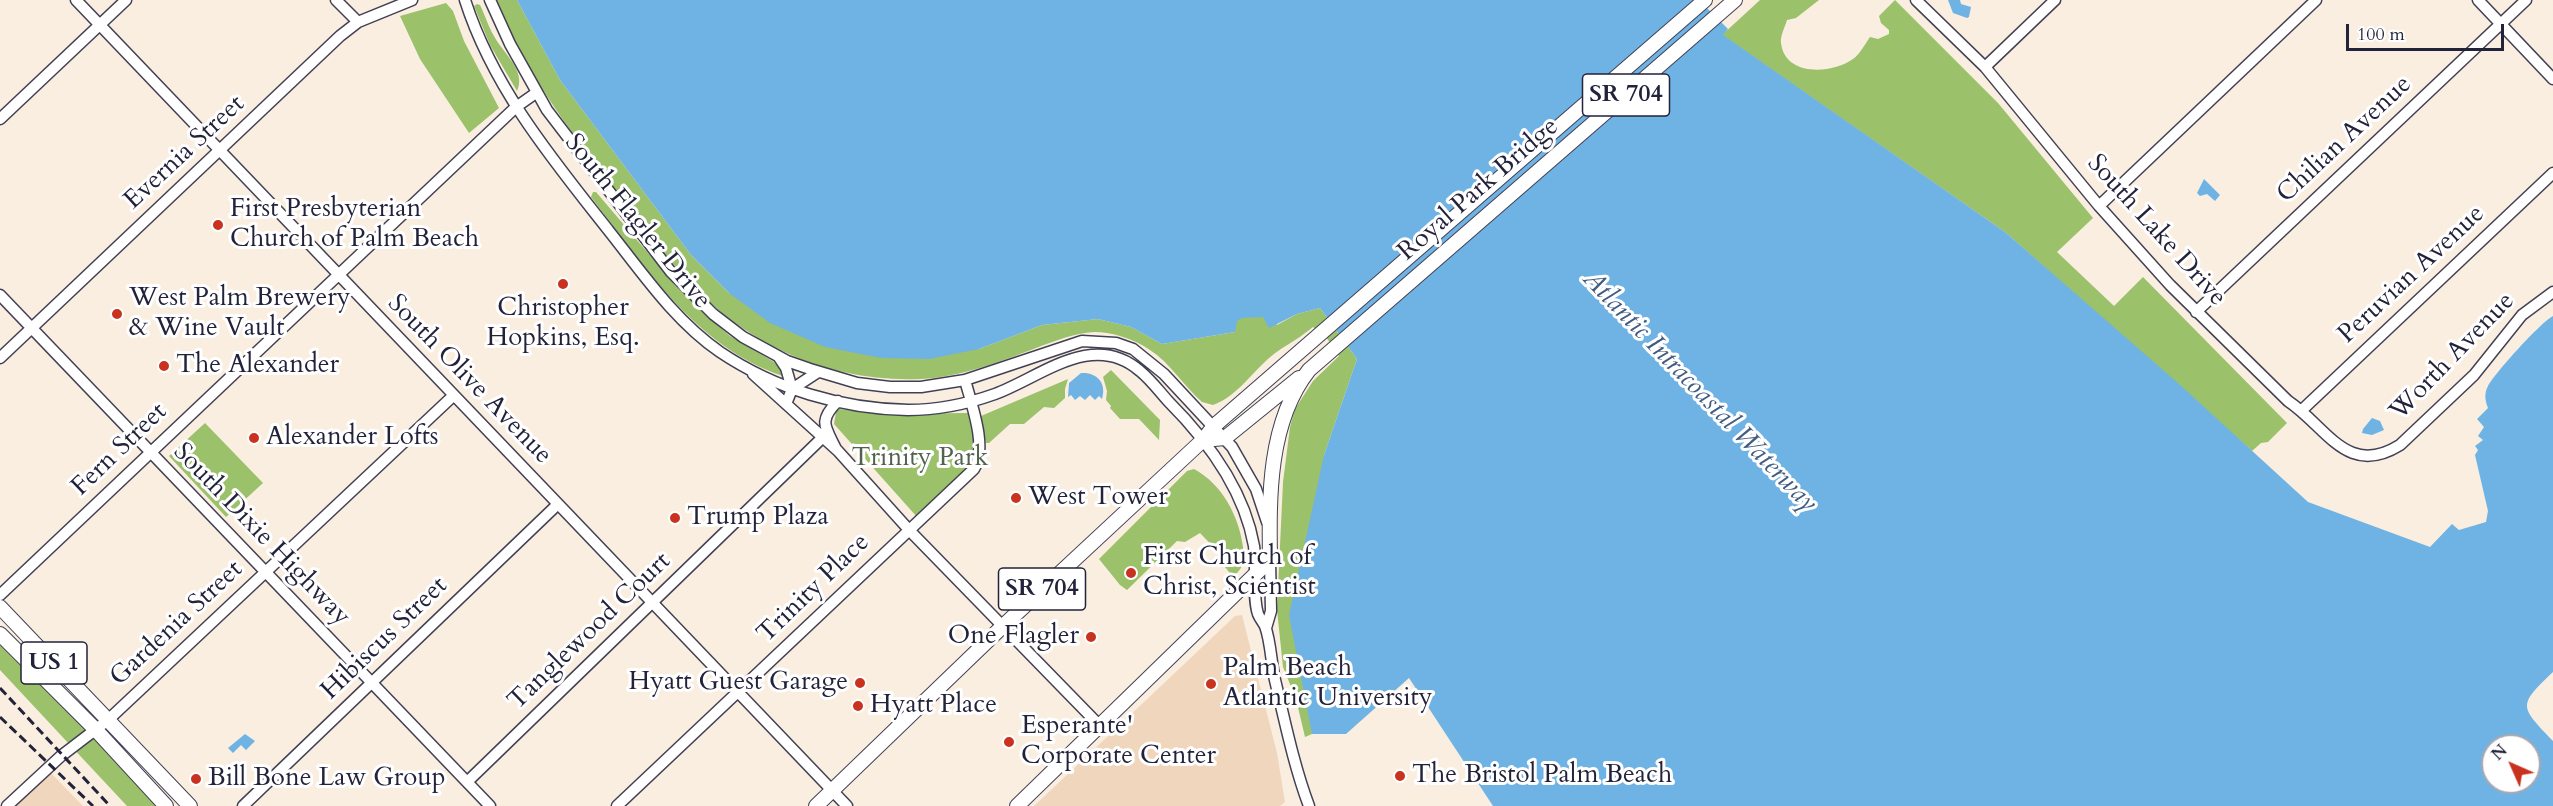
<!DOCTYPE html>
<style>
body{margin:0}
#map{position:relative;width:2553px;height:806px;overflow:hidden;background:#f9eee0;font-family:Cardo,serif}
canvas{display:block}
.north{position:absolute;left:2481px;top:734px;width:60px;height:60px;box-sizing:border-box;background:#fff;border:2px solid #a7a7b1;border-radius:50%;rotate:315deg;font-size:16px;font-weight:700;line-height:24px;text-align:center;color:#22223b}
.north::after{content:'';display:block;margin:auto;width:21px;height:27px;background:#c8321e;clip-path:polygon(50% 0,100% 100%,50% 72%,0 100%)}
.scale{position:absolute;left:2346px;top:24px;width:158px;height:27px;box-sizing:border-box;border:3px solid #22223b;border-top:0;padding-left:8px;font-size:18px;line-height:21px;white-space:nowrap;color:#22223b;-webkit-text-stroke:4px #fff;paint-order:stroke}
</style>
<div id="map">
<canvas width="2553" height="806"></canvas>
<div class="north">N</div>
<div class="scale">100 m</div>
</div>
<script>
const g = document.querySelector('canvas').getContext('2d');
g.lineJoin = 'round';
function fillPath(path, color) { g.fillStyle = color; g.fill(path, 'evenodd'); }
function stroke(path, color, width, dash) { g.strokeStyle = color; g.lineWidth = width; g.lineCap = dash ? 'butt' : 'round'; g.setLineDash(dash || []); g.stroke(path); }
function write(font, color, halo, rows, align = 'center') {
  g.font = font + ' Cardo,serif'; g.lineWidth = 6; g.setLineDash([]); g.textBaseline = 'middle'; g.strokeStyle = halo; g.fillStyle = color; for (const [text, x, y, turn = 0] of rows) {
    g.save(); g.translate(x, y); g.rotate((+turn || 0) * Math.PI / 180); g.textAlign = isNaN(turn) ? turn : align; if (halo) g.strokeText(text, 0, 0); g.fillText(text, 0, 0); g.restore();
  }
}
const built = new Path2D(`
 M1242,615L1277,753L1285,802L1280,806H1034L1235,616Z
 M50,772L83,806H15Z`);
const green = new Path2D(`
 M496,0H517L560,80L691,255L729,293L979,349L1042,325L1098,319L1131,327L1162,344L1235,332L1234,311L1269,307L1277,325L1297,314L1320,308L1357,359L1324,455L1346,734H1312L1305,737L1296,699L1283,667L1277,610L1283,482L1290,427L1295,409L1313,381L1339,356L1326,337L1313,327C1301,337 1290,343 1278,351C1256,366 1239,396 1213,405L1202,402C1184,386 1170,363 1150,350C1134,339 1113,332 1094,332C1074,333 1055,341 1036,348C999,362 961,377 921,379C832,383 747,346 687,280C662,252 640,220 616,190C567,127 527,75 496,0Z
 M1760,0H1819L1796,18L1787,20C1785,27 1780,36 1781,43C1785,77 1832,74 1853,59C1860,54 1865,44 1870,37L1878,39L1889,34V30L1881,23L1879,16L1895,0L1998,103L2093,218L2057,252L2114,306L2143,277L2287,423L2268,442L2261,443L2252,451L2005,232L1722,35Z
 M446,3L453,11L464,41L499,108L469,133L420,59L400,16Z
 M477,4L480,5C485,15 488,26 494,36C502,52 527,71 517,91L490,45L474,6Z
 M593,192H596L677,287L703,313L730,336L774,362L784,373L783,376C697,348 643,265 591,197Z
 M1111,370L1160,420L1159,440L1139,419H1120L1110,408L1111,406L1106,400L1107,391L1103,377Z
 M1068,379L1065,389V398L1054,408L1044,407L1024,424H1010L989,443H986L981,416Z
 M839,409L879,414L968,413C972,432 979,449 970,467L917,517L834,424L836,412Z
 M205,423L263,483L226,517L169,456Z
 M1194,469C1222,484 1239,516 1243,547C1244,554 1245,560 1242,566C1240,570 1236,574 1233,577L1221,562L1224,558L1200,533L1185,542L1177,541L1127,590L1120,585L1099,559L1187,471Z
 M0,641L159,806H127L0,670Z`);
const water = new Path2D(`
 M517,0H1699L1728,29L1723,35L2005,232L2179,384L2308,502L2430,547L2452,524L2459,530L2486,522L2488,511L2475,455L2478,450L2475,446L2483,440L2478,436L2484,427L2477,419L2488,408C2485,401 2484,393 2488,386C2495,373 2541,322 2553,316V672C2517,706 2520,706 2553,741V806H1493L1409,678L1346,734H1312L1289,615L1324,455L1357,359L1320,308L1297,314L1269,328L1263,317L1242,318L1237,321L1235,332L1162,344L1131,327L1098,319L1042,325L979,349L929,359L881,358L825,347L770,323L729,293L691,255L560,80ZM2493,746H2529V782H2493Z
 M1948,0H1960L1961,4L1971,7L1969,17L1967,18L1953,13Z
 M2204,179L2220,195L2215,201L2207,194L2200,196L2197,193Z
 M1081,373C1097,372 1107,383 1102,399L1099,396L1095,400L1090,395L1085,400L1080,396L1075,400L1071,395L1068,397L1069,383Z
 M2372,418L2380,421L2384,430L2372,435L2362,433L2363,429Z
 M245,734L255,741L246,750L241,745L233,753L228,748Z`);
const minor = new Path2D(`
 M76,0L847,806
 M336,0L358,22
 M465,0C493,88 553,160 609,231C643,274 675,321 720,352C775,389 842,409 908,410C937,410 967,404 995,394C1041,377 1093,330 1140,371C1151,380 1159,391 1168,401C1208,441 1244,489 1254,546C1257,567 1252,596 1258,614C1260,619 1263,622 1265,626C1271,642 1271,663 1275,680C1285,722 1294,766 1309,806
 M490,0L510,44L547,110L671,272L713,314L743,337L787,361L810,369L857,383L890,387H921L965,380L1082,341L1116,343L1133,349L1164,374L1232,447L1256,489L1267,522
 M1916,0L1985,67L2099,206L2170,285L2288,401C2327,427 2347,478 2400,445L2474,375L2522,315L2553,292
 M2478,0L2553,79
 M1985,67L2055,0
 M0,119L126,0
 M2099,206L2316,0
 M0,295L490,806
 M2196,312L2526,0
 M778,356L786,368L792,389
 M0,358L340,36L358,22L412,0
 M753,374L838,451L910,531L1100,726
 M786,404L792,389L818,372
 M2302,410L2553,173
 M836,449C825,426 818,421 838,401
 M0,595L516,107L536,93
 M1266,628L1271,611L1270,560
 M467,782L821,439
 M7,806L61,756L108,720L453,396
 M243,806L557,505
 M617,806L974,469C988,448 971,403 965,380`);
const major = new Path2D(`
 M1203,440L1225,438L1299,378
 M0,607L190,806
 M0,634L96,730L166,806
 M816,806L1003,626L1203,440L1214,426L1705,0
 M1017,806L1270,560C1269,497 1268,422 1309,370L1735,0`);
const rail = new Path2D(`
 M0,688L110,806
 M0,717L93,806`);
const markers = [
 [218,225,6,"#c8321e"],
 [563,284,6,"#c8321e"],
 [117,314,6,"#c8321e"],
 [164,366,6,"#c8321e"],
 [254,438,6,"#c8321e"],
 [1016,498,6,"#c8321e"],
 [675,518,6,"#c8321e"],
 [1131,573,6,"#c8321e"],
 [1091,637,6,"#c8321e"],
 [860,683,6,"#c8321e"],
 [1211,684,6,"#c8321e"],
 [858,706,6,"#c8321e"],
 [1009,742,6,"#c8321e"],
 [1400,776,6,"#c8321e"],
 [196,779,6,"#c8321e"]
];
const shields = [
 [1626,95,87],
 [1042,589,87],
 [54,663,66]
];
const shieldNames = [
 ["SR 704",1626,95],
 ["SR 704",1042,589],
 ["US 1",54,663]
];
const streetNames = [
 ["Chilian Avenue",2345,140,-43],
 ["Evernia Street",185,153,-43],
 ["Royal Park Bridge",1479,190,-41],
 ["South Flagler Drive",637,222,51],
 ["South Lake Drive",2156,231,48],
 ["Peruvian Avenue",2412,275,-43],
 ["Worth Avenue",2453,357,-46],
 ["South Olive Avenue",469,380,46],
 ["Fern Street",120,450,-44],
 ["South Dixie Highway",261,535,46],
 ["Trinity Place",814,589,-44],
 ["Gardenia Street",177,624,-43],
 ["Tanglewood Court",590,632,-44],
 ["Hibiscus Street",385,639,-44]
];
const poiNames = [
 ["First Presbyterian",230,210],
 ["Church of Palm Beach",230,240],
 ["West Palm Brewery",129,299],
 ["& Wine Vault",129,329],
 ["Christopher",563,309,"center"],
 ["Hopkins, Esq.",563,339,"center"],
 ["The Alexander",176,366],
 ["Alexander Lofts",266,438],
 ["West Tower",1028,498],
 ["Trump Plaza",687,518],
 ["First Church of",1143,558],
 ["Christ, Scientist",1143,588],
 ["One Flagler",1079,637,"right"],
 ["Palm Beach",1223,669],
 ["Atlantic University",1223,699],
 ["Hyatt Guest Garage",848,683,"right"],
 ["Hyatt Place",870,706],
 ["Esperante'",1021,727],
 ["Corporate Center",1021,757],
 ["The Bristol Palm Beach",1412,776],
 ["Bill Bone Law Group",208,779]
];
const parkNames = [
 ["Trinity Park",920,459]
];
const waterNames = [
 ["Atlantic Intracoastal Waterway",1699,392,46]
];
fillPath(built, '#f0d6bc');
fillPath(green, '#9bc16b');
fillPath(water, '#6fb3e5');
stroke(minor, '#424154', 13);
stroke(major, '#424154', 16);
stroke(minor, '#fff', 10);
stroke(major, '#fff', 14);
stroke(rail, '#22223b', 3, [9, 4.5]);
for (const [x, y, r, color] of markers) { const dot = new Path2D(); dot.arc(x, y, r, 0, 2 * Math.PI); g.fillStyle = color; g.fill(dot); stroke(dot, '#fff', 2); }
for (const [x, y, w] of shields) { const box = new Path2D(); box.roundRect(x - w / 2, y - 21, w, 42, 4.5); g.fillStyle = '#fff'; g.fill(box); stroke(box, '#22223b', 1.5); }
write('bold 24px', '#22223b', null, shieldNames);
write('26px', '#22223b', '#fff', streetNames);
write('26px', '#22223b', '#fff', poiNames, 'left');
write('26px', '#52624e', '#fff', parkNames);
write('italic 27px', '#415c7f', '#fff', waterNames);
</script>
